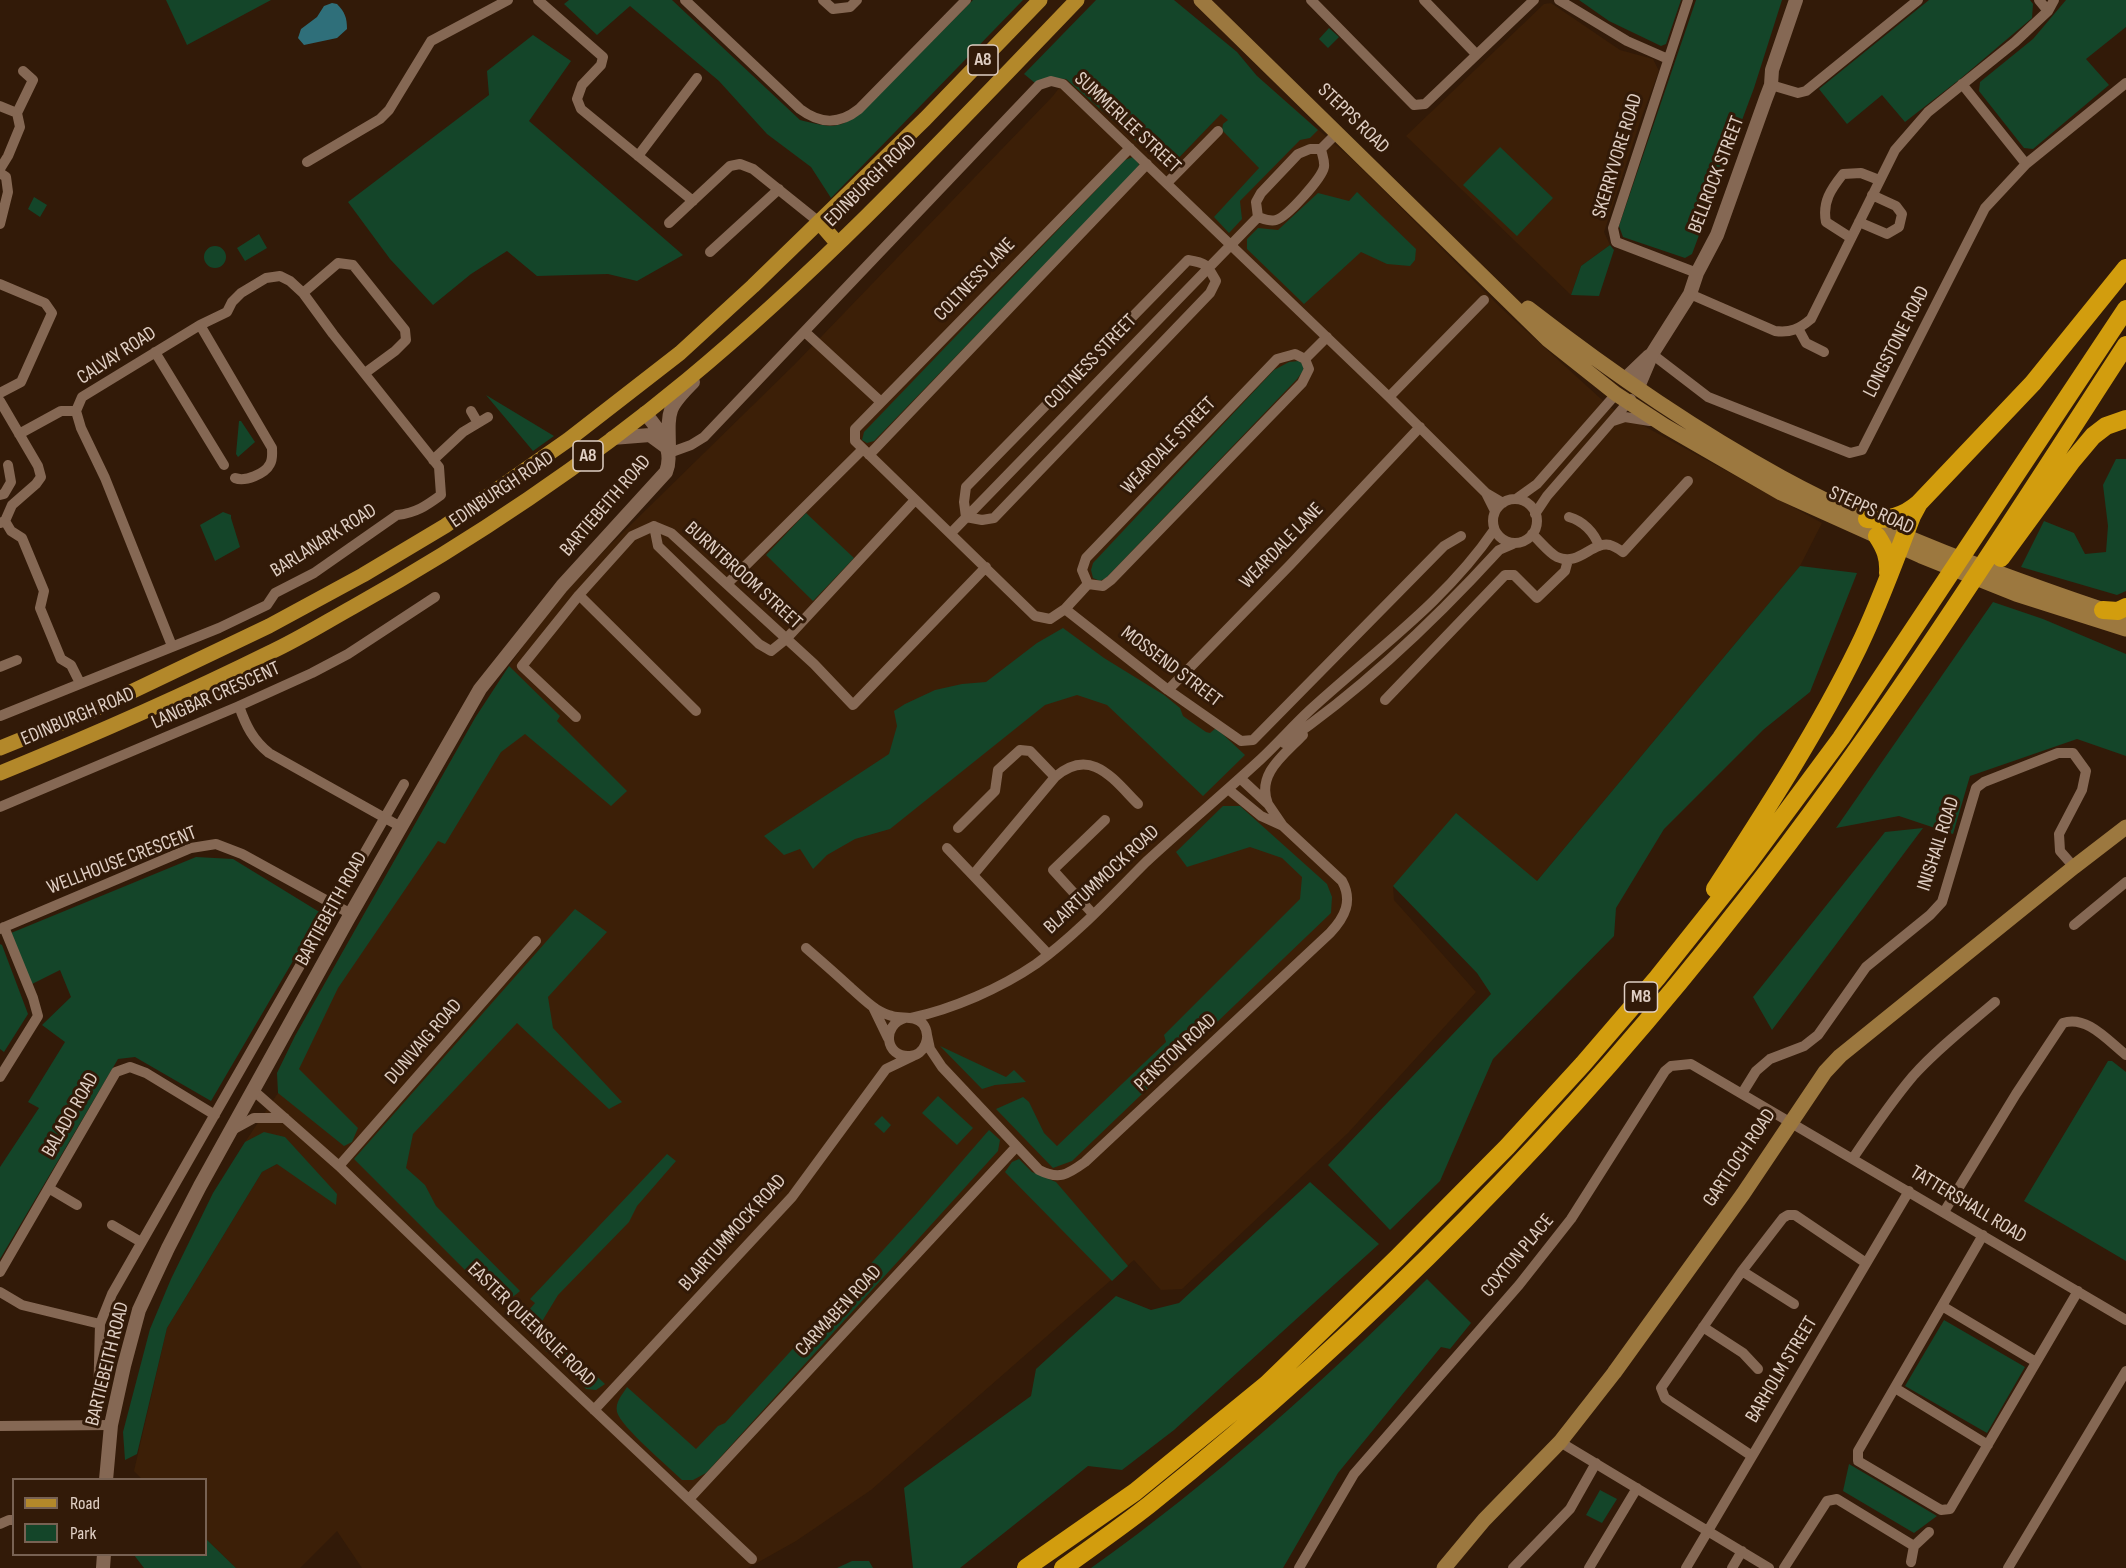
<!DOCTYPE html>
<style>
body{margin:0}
#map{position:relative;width:2126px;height:1568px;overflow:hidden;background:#321a08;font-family:"Sofia Sans Condensed",sans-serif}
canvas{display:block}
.legend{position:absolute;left:12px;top:1478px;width:195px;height:78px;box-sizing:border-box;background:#321a08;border:2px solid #786253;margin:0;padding:8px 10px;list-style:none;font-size:18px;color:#e0cfc4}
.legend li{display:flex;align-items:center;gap:12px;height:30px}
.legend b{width:30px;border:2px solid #786253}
</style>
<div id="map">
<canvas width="2126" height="1568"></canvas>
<ul class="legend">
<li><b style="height:8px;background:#b3882a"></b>Road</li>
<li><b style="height:16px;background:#144529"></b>Park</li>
</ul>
</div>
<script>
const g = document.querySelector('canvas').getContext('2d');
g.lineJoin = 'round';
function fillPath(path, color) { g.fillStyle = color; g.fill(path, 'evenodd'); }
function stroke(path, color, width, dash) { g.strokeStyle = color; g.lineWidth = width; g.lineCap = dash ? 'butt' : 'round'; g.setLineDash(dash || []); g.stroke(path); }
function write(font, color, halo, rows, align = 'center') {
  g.font = font + ' "Sofia Sans Condensed",sans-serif'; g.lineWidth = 6; g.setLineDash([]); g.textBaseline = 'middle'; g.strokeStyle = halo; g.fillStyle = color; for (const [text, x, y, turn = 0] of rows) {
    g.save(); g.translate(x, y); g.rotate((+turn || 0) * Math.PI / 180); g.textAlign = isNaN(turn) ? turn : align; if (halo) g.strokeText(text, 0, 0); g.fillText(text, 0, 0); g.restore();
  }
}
const built = new Path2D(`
 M1551,3L1620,50L1653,59L1659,71L1642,116L1604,232L1610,245L1581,266L1571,295L1406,136L1544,4Z
 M1257,76L1353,160L1500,307L1611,408L1822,523L1800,566L1537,881L1393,886L1394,900L1476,992L1348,1133L1182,1289L1161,1290L1134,1260L871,1490L796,1541L748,1568H362L337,1531L300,1568H236L206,1539V1480L142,1479L134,1471L167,1328L262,1172L277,1164L245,1142L278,1093L277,1073L295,1036L475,718L509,666L550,608L606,549L795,364L1053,96L1066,79L1168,169Z`);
const green = new Path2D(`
 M166,0H271L187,45Z
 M569,0H672L800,120C829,127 837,131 862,112L973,0H1023L831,198L811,167L767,134L719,81L630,6L597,35L564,4Z
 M1096,0H1174L1237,52L1257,76L1318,130L1310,138L1300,140L1240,201L1242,219L1229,233L1214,217L1259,168L1222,130L1223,124L1228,120L1221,114L1168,169L1066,79L1047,78L1035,83L1024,74Z
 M1579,0H1681L1666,44L1661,46L1609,21Z
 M1696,0H1782L1754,88L1692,254L1685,258L1623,237L1619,226Z
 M1929,0H2030L2033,4L2032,18L1960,79L1905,122L1882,95L1847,124L1819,89Z
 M2066,0H2126V27L2086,59L2109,85L2033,149L2024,148L1979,91L1980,82L2033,39Z
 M1329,28L1339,37L1328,48L1319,39Z
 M533,35L571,61L529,121L683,255L637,281L608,274L537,276L507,251L471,274L433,305L390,259L348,202L489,95L487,71Z
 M1500,147L1553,198L1517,236L1463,185Z
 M1133,157L1139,164L1137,169L874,441L867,443L862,440L864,432L1125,160Z
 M1357,192L1416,249L1415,260L1410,266L1387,264L1361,252L1304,304L1247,249V239L1258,228L1278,230L1318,193L1349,201Z
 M34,197L47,205L40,217L28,209Z
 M259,234L267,248L245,261L237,248Z
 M1610,245L1614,250L1599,296L1571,295L1581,266Z
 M204 257a11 11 0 1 1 22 0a11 11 0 1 1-22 0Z
 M1299,361L1304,365L1303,371L1297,379L1106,578L1100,581L1093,578L1091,570L1093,563L1274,370L1289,362Z
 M486,395L554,436L533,451Z
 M239,421H241L255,442L238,457L236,454Z
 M2116,459H2126V591L2117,595L2021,567L2044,521L2074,533L2085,554L2106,552L2108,526L2103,485Z
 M223,512L231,515V518L240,547L215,561L200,525Z
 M806,513L854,558L813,601L766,555Z
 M1800,566L1857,573L1810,692L1763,730L1664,829L1616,908L1614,936L1493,1059L1440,1181L1390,1230L1328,1165L1491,994L1477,973L1393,886L1456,813L1537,881Z
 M1993,602L2043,619L2126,654V756L2077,739L1970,776L1953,834L1899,816L1836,828Z
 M1063,628L1104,658L1164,695L1180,708L1183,716L1206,732L1210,733L1216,728L1245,755L1203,796L1107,705L1077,695L1045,705L890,829L855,839L827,855L813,869L800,849L784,855L764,836L889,754L897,726L894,711L905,704L935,690L962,684L986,682L1037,643Z
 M509,666L560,716L557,721L627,791L611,806L525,734L501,752L445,844L438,841L338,988L299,1069L358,1128L352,1142L344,1146L278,1093L277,1073L295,1036L475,718Z
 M1223,806H1240L1327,884L1332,897L1331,913L1072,1161L1053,1168L996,1109L1023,1097L1029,1102L1044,1133L1057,1146L1166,1042L1164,1035L1300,899L1302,877L1282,858L1250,847L1187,867L1176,852Z
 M1923,828L1772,1030L1753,997L1885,832Z
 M196,857L233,859L321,913L211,1101L135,1057L118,1059L0,1259V1167L39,1108L28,1102L65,1042L42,1025L71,997L60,970L32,984L11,933Z
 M575,909L607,932L548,997L553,1028L622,1102L609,1109L517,1023L413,1134L406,1168L425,1185L436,1206L520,1291C509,1301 503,1302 490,1295L354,1159Z
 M0,944L2,945L28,1014L4,1052L0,1049Z
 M940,1046L1006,1077L1014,1070L1026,1082L995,1085L982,1089Z
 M2108,1061H2112L2126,1072V1261L2024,1201Z
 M938,1096L973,1128L957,1145L922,1113Z
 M882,1116L891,1125L884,1133L874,1124Z
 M989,1130L1000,1140L998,1151L706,1473L693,1480H682C669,1467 621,1427 617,1412C615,1402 622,1395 627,1387L696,1449L718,1426L725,1423L917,1213Z
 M264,1132L285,1137L337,1194L336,1205L277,1164L262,1172L167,1328L137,1454L125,1460L123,1432L150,1329L171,1279L213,1193L245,1142Z
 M667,1154L676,1161L637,1206L629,1222L558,1295L541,1323L559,1343L547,1352L527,1326L524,1316L535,1303L530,1299Z
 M1019,1159L1032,1172L1056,1182L1128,1266L1112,1281L1005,1172L1012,1162Z
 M1310,1182L1379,1244L1174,1430L1122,1470L1088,1466L960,1568H913L904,1488L1031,1396L1036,1369L1116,1296L1151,1310L1179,1303Z
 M1427,1279L1471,1323L1450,1349L1441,1347L1338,1473L1283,1568H1091C1212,1482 1322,1383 1427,1279Z
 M1944,1320L2025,1367L1987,1433L1905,1386Z
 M569,1350L605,1384L596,1390L586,1389L563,1364L562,1357Z
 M1849,1464L1937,1516L1914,1533L1843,1491Z
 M1600,1490L1617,1499L1602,1523L1586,1515Z
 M206,1539L236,1568H144L134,1555L206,1554Z
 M852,1561H869L873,1568H837Z`);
const water = new Path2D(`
 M332,3L337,4C345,12 347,18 347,29L337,38L304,45L298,38L301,29L317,17L324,6Z`);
const minor = new Path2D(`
 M538,0L603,57L601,65L582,85L577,99L581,109L693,201
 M685,0L800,109C820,124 839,125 859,109L966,0
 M823,0L833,9L850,7L857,0
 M1311,0L1414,105L1425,104L1534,0
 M1424,0L1476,54
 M1559,0L1627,41L1668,59
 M1688,0L1613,228L1616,242L1697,273
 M2039,0L2048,11
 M1962,84L2026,164
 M1771,85L1798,93L1806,91L1918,0
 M0,106L17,113
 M1130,148L855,429V441L1035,616L1050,619L1065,609L1168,690L1241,741L1253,740L1444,546L1461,536
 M638,156L697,78
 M307,162L380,119L389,110L431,41L508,0
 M0,169L8,156L20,127L17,113L33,80L23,71
 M0,173L6,177L8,192L0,224
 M1167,183L1218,131
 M1258,217L1256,202L1261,193L1298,154L1310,149H1321L1338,132
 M1258,217C1264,219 1270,222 1276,220C1287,217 1322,178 1324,167C1325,161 1322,155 1321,149
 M1859,222L1887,234L1899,227L1902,214L1896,206L1872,195
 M669,223L730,166L740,164L753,169L819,222
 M1851,238L1826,222C1822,202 1831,189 1843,174L1861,173L1879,180
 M710,252L779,189
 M1188,260C1207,263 1207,265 1216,281L1210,293L994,518L982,520L966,517L964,502L966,487Z
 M0,284L45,303L52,313L21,382L0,393
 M303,293L338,263L353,265L405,330L406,340L395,351L365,373
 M1690,294L1775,331C1791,333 1799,329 1811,319L1895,150L1928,112L2015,42L2048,11L2054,0
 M200,325L272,448C272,454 273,459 270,464C265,474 245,482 235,478
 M1799,330L1806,343L1824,352
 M805,332L881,402
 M155,352L224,465
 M1652,354L1708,397L1850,453L1862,450L1985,208L2026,164L2126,83
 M1389,397L1484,300
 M0,401L38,466L41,477L36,484L12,505L5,521L0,523
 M471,411L478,423
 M1613,421L1625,417L1650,421
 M19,434L61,411H76
 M669,453L691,445L704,437L1039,85L1051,81L1063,84L1389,397L1486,493
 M869,455L1147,164
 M433,460L463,432L488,417
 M0,495L4,494L11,482L8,465
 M1516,499L1537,484L1616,394
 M1493 521a22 22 0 1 1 44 0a22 22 0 1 1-44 0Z
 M1495,511L1486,493L1503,503
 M1535,514L1547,496L1631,399
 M1569,517C1583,521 1594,532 1599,546
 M5,521L11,531L22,538L44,591L40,608L61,659L71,665L80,683
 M654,526L671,533L814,664L853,705L986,567
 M654,526L658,546L759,644L771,651L786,639L915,500
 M951,533L1258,217
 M1532,534C1540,541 1548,552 1557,557C1579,567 1592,541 1610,545C1614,546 1620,550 1623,552L1688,481
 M727,584L863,449
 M1088,584L1082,570L1086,558L1277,359L1295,354L1305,359
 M579,595L696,711
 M1065,609L1088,584L1103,586L1111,580L1302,383L1309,369L1305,359L1327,337
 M0,667L17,660
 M1168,690L1290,565L1420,427
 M1385,700L1505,575H1514L1537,598L1565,571L1568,560
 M239,706C246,726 253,740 269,753L401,827
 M0,716L219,628L267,605L275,593L314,573L397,515C416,513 426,506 441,495L439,467L333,334L303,293L290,281L280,276L266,278L241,293L232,302L227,312L200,325L82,397L76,411L81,428L105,478L172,646
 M576,717L522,666L579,595L632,536L654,526
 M1284,743C1363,689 1434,621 1499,550L1513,544
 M1228,789L1261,816L1283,826
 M1268,804C1256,774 1284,755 1303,735
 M0,807L239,706L312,673L348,654L435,597
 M958,828L995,791L998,770L1020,750L1030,751L1055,777
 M947,848L1048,954
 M973,875L1055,777C1091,746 1113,779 1138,804
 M1093,914L1053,870L1105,820
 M2074,925L2126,882
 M0,929L191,848L216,844L242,854L351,914
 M806,948C821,961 836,974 851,988C859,995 867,1003 876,1009C881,1012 887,1015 892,1016C903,1019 915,1015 923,1024C932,1036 925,1055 910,1056C885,1058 881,1025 905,1018
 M873,1007L888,1038
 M911,1018C953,1009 1001,988 1036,964C1076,935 1111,897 1146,862C1184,827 1223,794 1261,759C1278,743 1293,726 1309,711C1373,652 1445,602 1494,530
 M927,1035L930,1049L942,1067L1039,1170C1059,1180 1067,1175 1085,1162L1330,933C1345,917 1353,901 1342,881L1283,826L1268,804L1240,778
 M0,1077L38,1016L33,998L4,927
 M254,1091L339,1166L501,1322L752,1559
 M1743,1092L1756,1071L1770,1059L1804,1046L1818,1035L1866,967L1930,915L1942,902L1976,788L1984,782L2058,753H2073L2086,771L2082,790L2059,834L2060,851L2074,867
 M232,1130L254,1118H285
 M1853,1158C1872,1130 1891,1102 1913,1076C1937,1049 1967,1026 1995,1002
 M339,1166L536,941
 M50,1189L77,1205
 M1944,1212L2016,1094L2063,1023C2087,1015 2108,1041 2126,1055
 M112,1225L141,1242
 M1983,1235L1858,1451V1461L1941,1510L1950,1509L2078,1291
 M1742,1271L1794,1304
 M0,1272L116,1072L130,1067L146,1073L215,1115
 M0,1292L22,1305L100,1324
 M1942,1306L2036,1362
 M1703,1327L1743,1353L1758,1369
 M1895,1388L1988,1445
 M98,1403L100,1324L112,1294L404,784
 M594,1410L792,1197L886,1069L913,1056
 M0,1426L111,1425
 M1560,1442L1769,1568
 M1752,1456L1665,1398L1661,1388L1742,1271L1783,1218L1788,1215H1795L1866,1263
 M689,1499L1016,1147
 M0,1524L9,1520H14
 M1911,1562L1914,1546L1929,1532
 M1299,1568L1354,1474L1519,1285L1571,1219L1665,1071L1671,1066L1691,1064L2126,1320
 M1513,1568L1570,1509L1596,1463
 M1589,1568L1637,1488
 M1686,1568L1909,1191
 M1732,1568L1742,1551
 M1784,1568L1827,1501L1837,1499L1914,1546
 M2008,1568L2126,1371`);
const tertiary = new Path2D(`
 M1625,379L1649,356
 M1638,387L1652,354L1690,294L1697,273L1717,235L1766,98L1771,85L1772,70L1796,0
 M612,438L650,435L665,446
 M669,447C668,410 667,408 693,382
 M106,1480L111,1425L124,1366L139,1310L168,1248L200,1186L348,919L480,689L562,586L666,472C675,449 659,430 645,413
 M103,1568L104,1554`);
const secondary = new Path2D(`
 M1201,0L1548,340L1616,394L1665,426L1781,493L1921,556L2016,594L2126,629
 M1528,308C1608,370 1693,429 1781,477C1843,511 1907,538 1972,563C2023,582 2074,601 2126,617
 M1444,1568L1484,1520L1560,1442L1614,1373L1743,1194L1825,1072L1840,1056L2074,867L2126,827`);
const primary = new Path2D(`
 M819,222L838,244
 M0,748L91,711L269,626L363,575L445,526L568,440L680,353L753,286L925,119L1040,0
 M0,773C91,736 182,696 271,652C299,639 326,622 353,607C471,541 583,466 687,380C827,264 951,131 1077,0`);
const motorway = new Path2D(`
 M1867,519C1888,520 1903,517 1919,503L2033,383L2126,268
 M1877,536C1885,548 1889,558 1888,573
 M2001,558L2072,461L2093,436L2106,426L2126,419
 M2103,610L2118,611L2126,607
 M1715,889C1766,810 1817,732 1858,648C1879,605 1895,560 1912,516L1919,503
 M1026,1568L1135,1492L1267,1384L1397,1258L1507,1147L1583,1064L1657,978L1747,865L1841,738L2126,309
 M1063,1568C1092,1547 1121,1527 1149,1505C1371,1327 1571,1124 1746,899C1884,723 2004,533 2126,345`);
const shields = [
 [983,60,30],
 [588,456,30],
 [1641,997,33]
];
const shieldNames = [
 ["A8",983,60],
 ["A8",588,456],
 ["M8",1641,997]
];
const streetNames = [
 ["STEPPS ROAD",1353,119,44],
 ["SUMMERLEE STREET",1127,123,43],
 ["SKERRYVORE ROAD",1618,156,-73],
 ["BELLROCK STREET",1717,175,-69],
 ["EDINBURGH ROAD",871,181,-45],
 ["COLTNESS LANE",975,280,-46],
 ["LONGSTONE ROAD",1897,342,-63],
 ["CALVAY ROAD",117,356,-33],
 ["COLTNESS STREET",1091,362,-46],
 ["WEARDALE STREET",1169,446,-46],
 ["EDINBURGH ROAD",502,490,-34],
 ["BARTIEBEITH ROAD",606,506,-49],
 ["STEPPS ROAD",1871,511,24],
 ["BARLANARK ROAD",324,541,-32],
 ["WEARDALE LANE",1282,546,-46],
 ["BURNTBROOM STREET",743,576,42],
 ["MOSSEND STREET",1171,667,37],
 ["LANGBAR CRESCENT",216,696,-24],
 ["EDINBURGH ROAD",78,717,-23],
 ["INISHAIL ROAD",1939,844,-72],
 ["WELLHOUSE CRESCENT",122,861,-21],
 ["BLAIRTUMMOCK ROAD",1102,880,-43],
 ["BARTIEBEITH ROAD",332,909,-61],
 ["DUNIVAIG ROAD",424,1042,-49],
 ["PENSTON ROAD",1176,1053,-43],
 ["BALADO ROAD",71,1115,-60],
 ["GARTLOCH ROAD",1740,1158,-56],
 ["TATTERSHALL ROAD",1968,1205,31],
 ["BLAIRTUMMOCK ROAD",733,1233,-48],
 ["COXTON PLACE",1518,1256,-50],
 ["CARMABEN ROAD",839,1311,-47],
 ["EASTER QUEENSLIE ROAD",531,1325,44],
 ["BARTIEBEITH ROAD",108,1364,-76],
 ["BARHOLM STREET",1782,1370,-59]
];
fillPath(built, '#3c1f07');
fillPath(green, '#144529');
fillPath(water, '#2f6f7a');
stroke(minor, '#856854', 10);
stroke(tertiary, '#856854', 14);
stroke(secondary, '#9c783f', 15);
stroke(primary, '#b3882a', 15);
stroke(motorway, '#d29d0e', 18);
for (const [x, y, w] of shields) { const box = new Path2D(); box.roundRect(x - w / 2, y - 15, w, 30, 4.5); g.fillStyle = '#321a08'; g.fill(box); stroke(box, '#e0cfc4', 1.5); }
write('bold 18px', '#e0cfc4', null, shieldNames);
write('20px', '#e0cfc4', '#321a08', streetNames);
</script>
